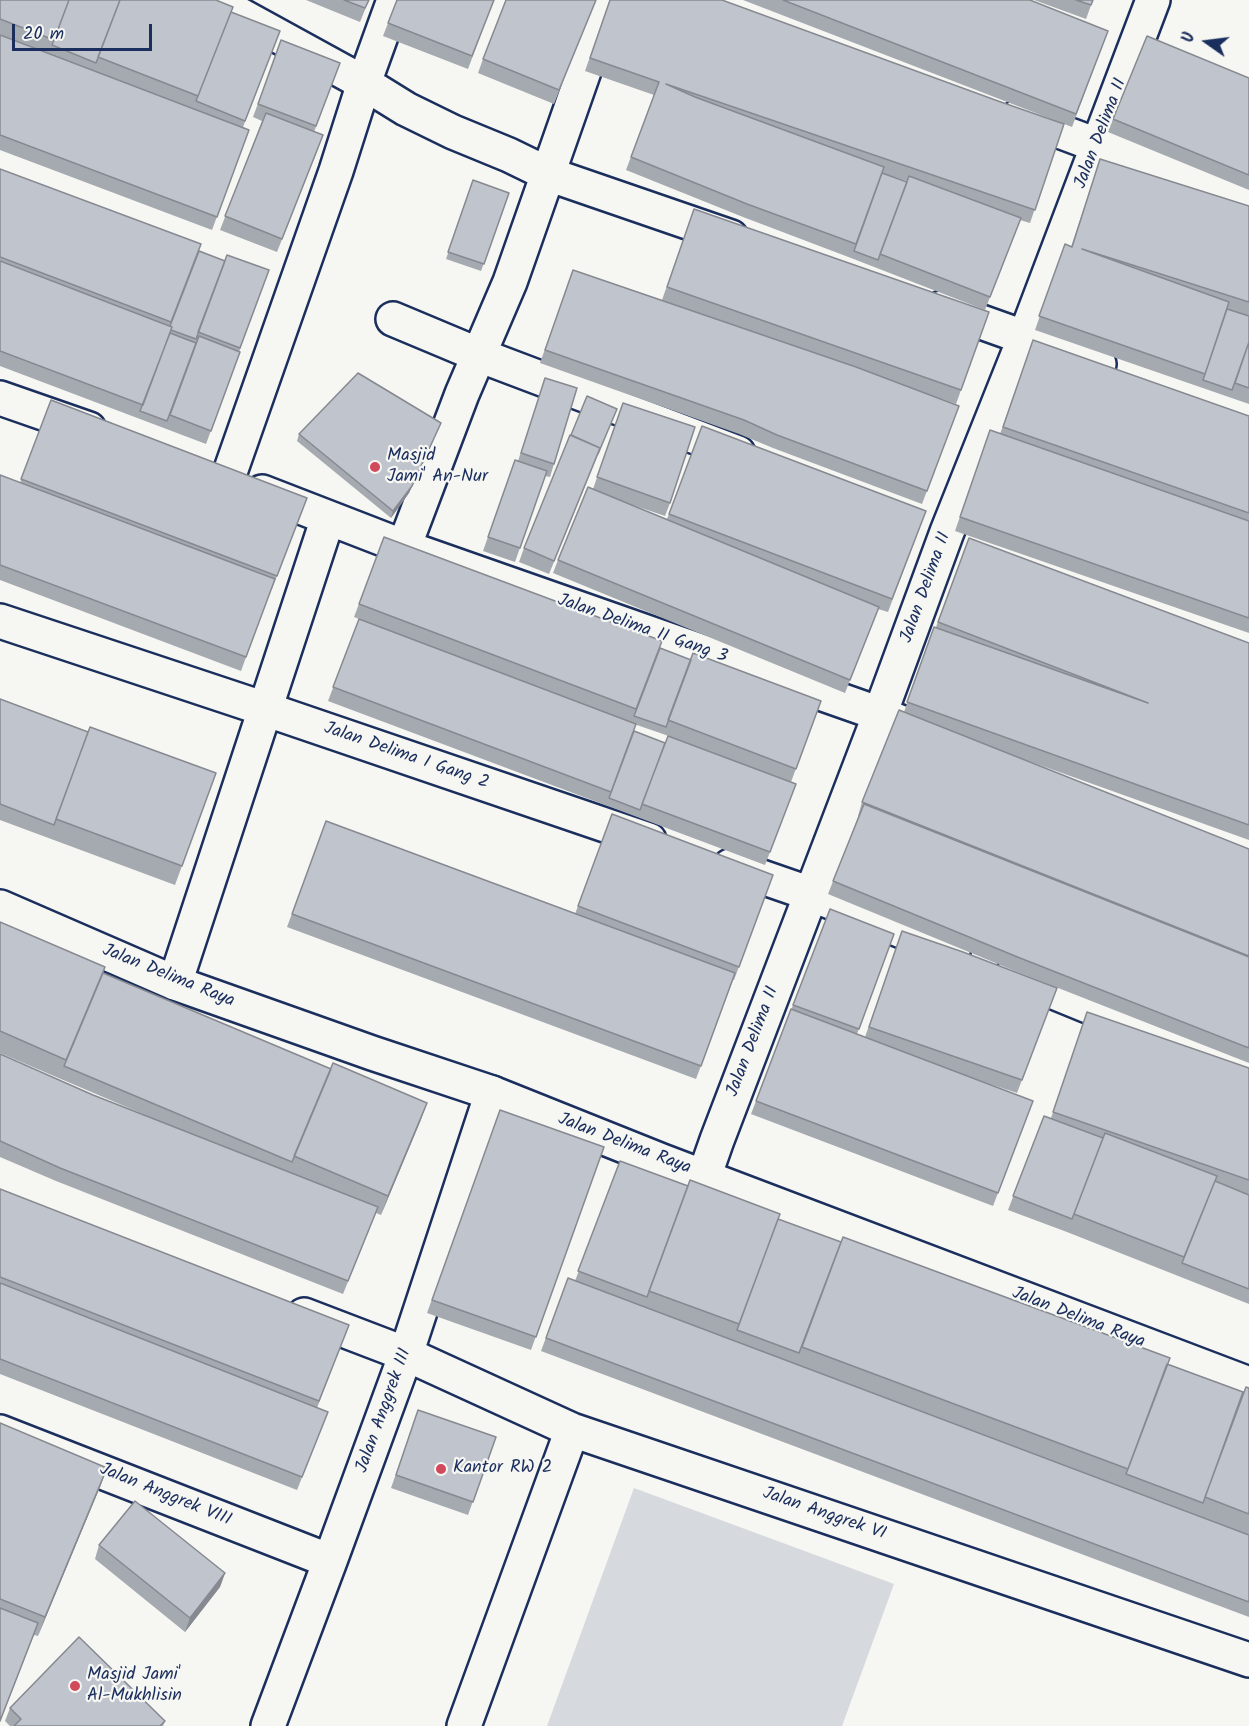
<!DOCTYPE html>
<style>
body{margin:0}
#map{position:relative;width:1249px;height:1726px;overflow:hidden;background:#f6f6f2;font-family:Kalam,sans-serif}
canvas{display:block}
.north{position:absolute;left:1177px;top:12px;width:60px;height:60px;-webkit-text-stroke:4px #f6f6f2;paint-order:stroke;rotate:284deg;font-size:16px;font-weight:700;line-height:24px;text-align:center;color:#1b2f5e}
.north::after{content:'';display:block;margin:auto;width:21px;height:27px;background:#1b2f5e;clip-path:polygon(50% 0,100% 100%,50% 72%,0 100%)}
.scale{position:absolute;left:12px;top:24px;width:140px;height:27px;box-sizing:border-box;border:3px solid #1b2f5e;border-top:0;padding-left:8px;font-size:18px;line-height:21px;white-space:nowrap;color:#1b2f5e;-webkit-text-stroke:4px #f6f6f2;paint-order:stroke}
</style>
<div id="map">
<canvas width="1249" height="1726"></canvas>
<div class="north">U</div>
<div class="scale">20 m</div>
</div>
<script>
const g = document.querySelector('canvas').getContext('2d');
g.lineJoin = 'round';
function fillPath(path, color) { g.fillStyle = color; g.fill(path, 'evenodd'); }
function stroke(path, color, width, dash) { g.strokeStyle = color; g.lineWidth = width; g.lineCap = dash ? 'butt' : 'round'; g.setLineDash(dash || []); g.stroke(path); }
function write(font, color, halo, rows, align = 'center') {
  g.font = font + ' Kalam,sans-serif'; g.lineWidth = 4.5; g.setLineDash([]); g.textBaseline = 'middle'; g.strokeStyle = halo; g.fillStyle = color; for (const [text, x, y, turn = 0] of rows) {
    g.save(); g.translate(x, y); g.rotate((+turn || 0) * Math.PI / 180); g.textAlign = isNaN(turn) ? turn : align; if (halo) g.strokeText(text, 0, 0); g.fillText(text, 0, 0); g.restore();
  }
}
const green = new Path2D(`
 M634,1488L894,1584L842,1726H547Z`);
const minor = new Path2D(`
 M213,0L364,83L406,109L453,132L509,155L548,174L731,237
 M1019,116L1249,202
 M942,308L1099,364
 M393,319L479,355L738,453
 M0,398L89,429
 M228,478L336,171L364,83L394,0
 M262,492L404,547L880,714L938,737
 M404,547L462,394L510,282L609,0
 M0,621L265,709L649,840
 M730,866L811,894L953,952
 M1012,975L1249,1072
 M175,983L328,518
 M704,1177L717,1140L880,714L947,532L1025,337L1153,0
 M304,1315L406,1354L572,1430L1249,1660
 M0,1432L330,1561
 M268,1726L330,1561L406,1354L492,1093
 M464,1726L572,1430`);
const tertiary = new Path2D(`
 M0,907L175,983L372,1053L492,1093L662,1161L1249,1384`);
const wall = new Path2D(`
 M0,0L231,13L280,31L243,127L249,130L212,230L0,150Z
 M306,0H369L360,22Z
 M397,0H494L468,69L383,36Z
 M610,0L998,101L1064,124L1030,223L1020,220L985,310L851,258L854,251L851,258L743,217L626,170L654,95L585,71ZM882,173L907,181V182Z
 M743,0H1030L1108,31L1072,127Z
 M1034,0H1093L1086,19Z
 M591,12L554,104L478,73L483,59Z
 M281,40L340,63L314,132L318,149L277,252L220,230L262,121L253,117Z
 M1249,78V190L1108,132L1113,119Z
 M1100,159L1249,206V404L1035,330L1065,244L1071,247Z
 M0,169L225,261L269,270L239,352H240L206,444L0,366Z
 M473,180L509,193L481,271L446,259Z
 M694,209L989,312L956,404L905,386L959,406L922,504L773,448L739,434L540,363L573,270L662,300Z
 M1033,340L1249,416V633L955,531L990,430L1000,434Z
 M545,378L554,464L550,477L545,476L515,562L483,551L515,460L518,461Z
 M51,400L307,498L272,589H271L241,671L0,580V475L20,483Z
 M623,403L670,503L665,516L621,501L667,519L702,426L926,511L888,612L878,609L845,693L553,573L558,560L593,489Z
 M614,416L549,574L519,562L524,548Z
 M441,423L409,493L391,518L297,441L299,434Z
 M384,537L691,660L821,701L791,782L663,734V733V734L631,723L634,731L665,743L796,784L765,865L328,701L359,619L354,617Z
 M969,538L1249,643V840L1020,758L1249,849V1063L1015,971L828,894L859,816H858L862,802L904,712L934,627H936Z
 M0,699L88,732L216,773L175,885L0,820Z
 M612,814L773,875L734,980H733L696,1079L287,927L326,821L575,914Z
 M830,909L894,934L857,1034L865,1037L902,931L1057,988L1017,1093L972,1078L1033,1101L993,1206L751,1114Z
 M0,922L103,973L331,1069L427,1103L420,1122L381,1215L376,1213L343,1294L56,1181L0,1157V1054L93,1095L164,1123L0,1053Z
 M1087,1012L1249,1068V1304L1067,1232L1008,1210L1044,1116L1051,1118Z
 M500,1110L604,1147L531,1350L427,1313Z
 M620,1161L688,1186L773,1233L1167,1364L1243,1392L1249,1388V1617L541,1351L568,1278L575,1281Z
 M0,1189L349,1325L317,1408L323,1425L297,1490L0,1374Z
 M418,1410L496,1437L468,1515L391,1488Z
 M0,1423L107,1468L100,1487L38,1636L34,1635L0,1722Z
 M99,1545L225,1573L220,1587L185,1632L95,1559Z
 M10,1708L165,1721L163,1726H10L5,1721Z`);
const shadedWall = new Path2D(`
 M614,416L595,461L549,574L600,448Z
 M441,423L409,493L391,518L393,511Z
 M427,1103L420,1122L381,1215L388,1196Z
 M107,1468L100,1487L38,1636L45,1617Z
 M225,1573L220,1587L185,1632L190,1618Z`);
const building = new Path2D(`
 M0,0H69L54,40L0,19Z
 M69,0H120L96,63L52,45Z
 M120,0H216L233,7L198,96L98,57Z
 M344,0H369L365,8Z
 M397,0H494L472,56L388,23Z
 M506,0H596L559,90L483,59Z
 M610,0H722L998,101L1064,124L1035,210L666,84L695,97L884,167L856,244L747,204L631,157L659,82L590,58Z
 M783,0H1030L1108,31L1076,114Z
 M1076,0H1093L1091,5Z
 M231,12L280,31L245,121L196,101Z
 M0,35L249,130L217,217L0,135Z
 M1147,36L1249,78V175L1113,119Z
 M281,40L340,63L316,126L258,104Z
 M266,113L323,135L282,239L225,216Z
 M1100,159L1249,206V302L1082,249L1229,302L1205,374L1039,316L1065,244L1072,247Z
 M0,169L201,244L171,322L0,257Z
 M882,173L907,182L878,260L854,251Z
 M909,176L1021,218L990,297L880,254Z
 M473,180L509,193L484,264L448,252Z
 M694,209L989,312L961,390L667,287Z
 M199,251L225,261L196,339L171,330L172,327L170,326Z
 M227,255L269,270L240,348L198,332Z
 M0,261L172,327L143,405L0,351Z
 M573,270L856,367L959,406L927,491L777,435L744,420L545,350Z
 M1227,309L1249,316V342L1232,390L1203,380Z
 M170,333L196,343L167,421L140,411Z
 M199,336L240,352L211,431L170,415Z
 M1033,340L1249,416V513L1003,427Z
 M1249,342V388L1235,383Z
 M358,373L441,423L412,486L393,511L299,434Z
 M545,378L577,388L554,464L521,453Z
 M587,396L617,409L598,454L600,448L571,435Z
 M51,400L307,498L277,576L21,479Z
 M623,403L695,427L670,503L597,477Z
 M702,426L926,511L892,599L669,514Z
 M990,430L1249,521V618L960,517Z
 M570,435L600,448L554,561L524,548Z
 M515,460L547,471L520,548L488,537Z
 M0,475L275,579L246,657L0,565Z
 M588,487L879,607L850,680L558,560Z
 M384,537L662,641L636,709L359,604Z
 M969,538L1249,643V825L907,702L934,627L1148,703L938,622Z
 M359,619L636,724L611,792L333,687Z
 M660,648L691,660L666,727L634,716Z
 M693,653L821,701L796,769L668,720Z
 M0,699L88,732L54,825L0,804Z
 M899,710L1249,849V956L862,802Z
 M90,727L216,773L182,866L56,819Z
 M634,731L665,743L640,810L609,798Z
 M668,736L796,784L770,852L642,804Z
 M864,804L1249,957V1048L1020,958L833,881Z
 M612,814L773,875L739,967L578,906Z
 M326,821L735,973L701,1066L292,914Z
 M830,909L894,934L859,1029L793,1005Z
 M0,922L105,967L66,1060L0,1031Z
 M902,931L963,952L1057,988L1022,1080L869,1027Z
 M103,973L331,1069L292,1162L64,1066Z
 M791,1009L1033,1101L998,1193L756,1101Z
 M1087,1012L1249,1068V1180L1053,1112Z
 M0,1054L93,1095L378,1207L348,1281L60,1168L0,1141Z
 M333,1063L427,1103L388,1196L294,1156Z
 M500,1110L604,1147L536,1337L432,1300Z
 M1044,1116L1103,1138L1072,1219L1013,1196Z
 M1105,1133L1217,1176L1184,1257L1074,1214Z
 M620,1161L688,1186L647,1297L578,1271Z
 M690,1180L780,1214L739,1324L649,1291Z
 M1215,1181L1249,1195V1289L1182,1263Z
 M0,1189L349,1325L319,1401L0,1277Z
 M778,1219L841,1242L799,1353L737,1330Z
 M843,1237L1170,1358L1128,1469L802,1347Z
 M568,1278L1249,1535V1602L546,1338Z
 M0,1283L328,1412L302,1477L0,1359Z
 M1167,1364L1243,1392L1203,1503L1126,1474Z
 M1246,1387L1249,1388V1514L1205,1497Z
 M418,1410L496,1437L473,1502L396,1475Z
 M0,1423L107,1468L45,1617L0,1599Z
 M135,1501L225,1573L190,1618L99,1545Z
 M0,1608L38,1623L0,1721Z
 M79,1637L165,1721L160,1726H14L21,1719L10,1708Z`);
const markers = [
 [375,467,6,"#d1495b"],
 [441,1469,6,"#d1495b"],
 [75,1686,6,"#d1495b"]
];
const streetNames = [
 ["Jalan Delima II",1102,134,-69],
 ["Jalan Delima II",927,588,-70],
 ["Jalan Delima II Gang 3",642,630,19],
 ["Jalan Delima I Gang 2",406,757,19],
 ["Jalan Delima Raya",168,977,22],
 ["Jalan Delima II",754,1042,-69],
 ["Jalan Delima Raya",624,1145,21],
 ["Jalan Delima Raya",1078,1319,21],
 ["Jalan Anggrek III",385,1411,-70],
 ["Jalan Anggrek VIII",165,1496,22],
 ["Jalan Anggrek VI",824,1515,19]
];
const poiNames = [
 ["Masjid",387,457],
 ["Jami' An-Nur",387,478],
 ["Kantor RW 2",453,1469],
 ["Masjid Jami'",87,1676],
 ["Al-Mukhlisin",87,1697]
];
fillPath(green, '#d6d9dd');
stroke(minor, '#1b2f5e', 38);
stroke(tertiary, '#1b2f5e', 38);
stroke(minor, '#f6f6f2', 33);
stroke(tertiary, '#f6f6f2', 33);
fillPath(wall, '#a5a9b0');
fillPath(shadedWall, '#868990');
fillPath(building, '#c0c4cd');
stroke(building, '#868990', 1.5);
for (const [x, y, r, color] of markers) { const dot = new Path2D(); dot.arc(x, y, r, 0, 2 * Math.PI); g.fillStyle = color; g.fill(dot); stroke(dot, '#f6f6f2', 2); }
write('18px', '#1b2f5e', '#f6f6f2', streetNames);
write('18px', '#1b2f5e', '#f6f6f2', poiNames, 'left');
</script>
